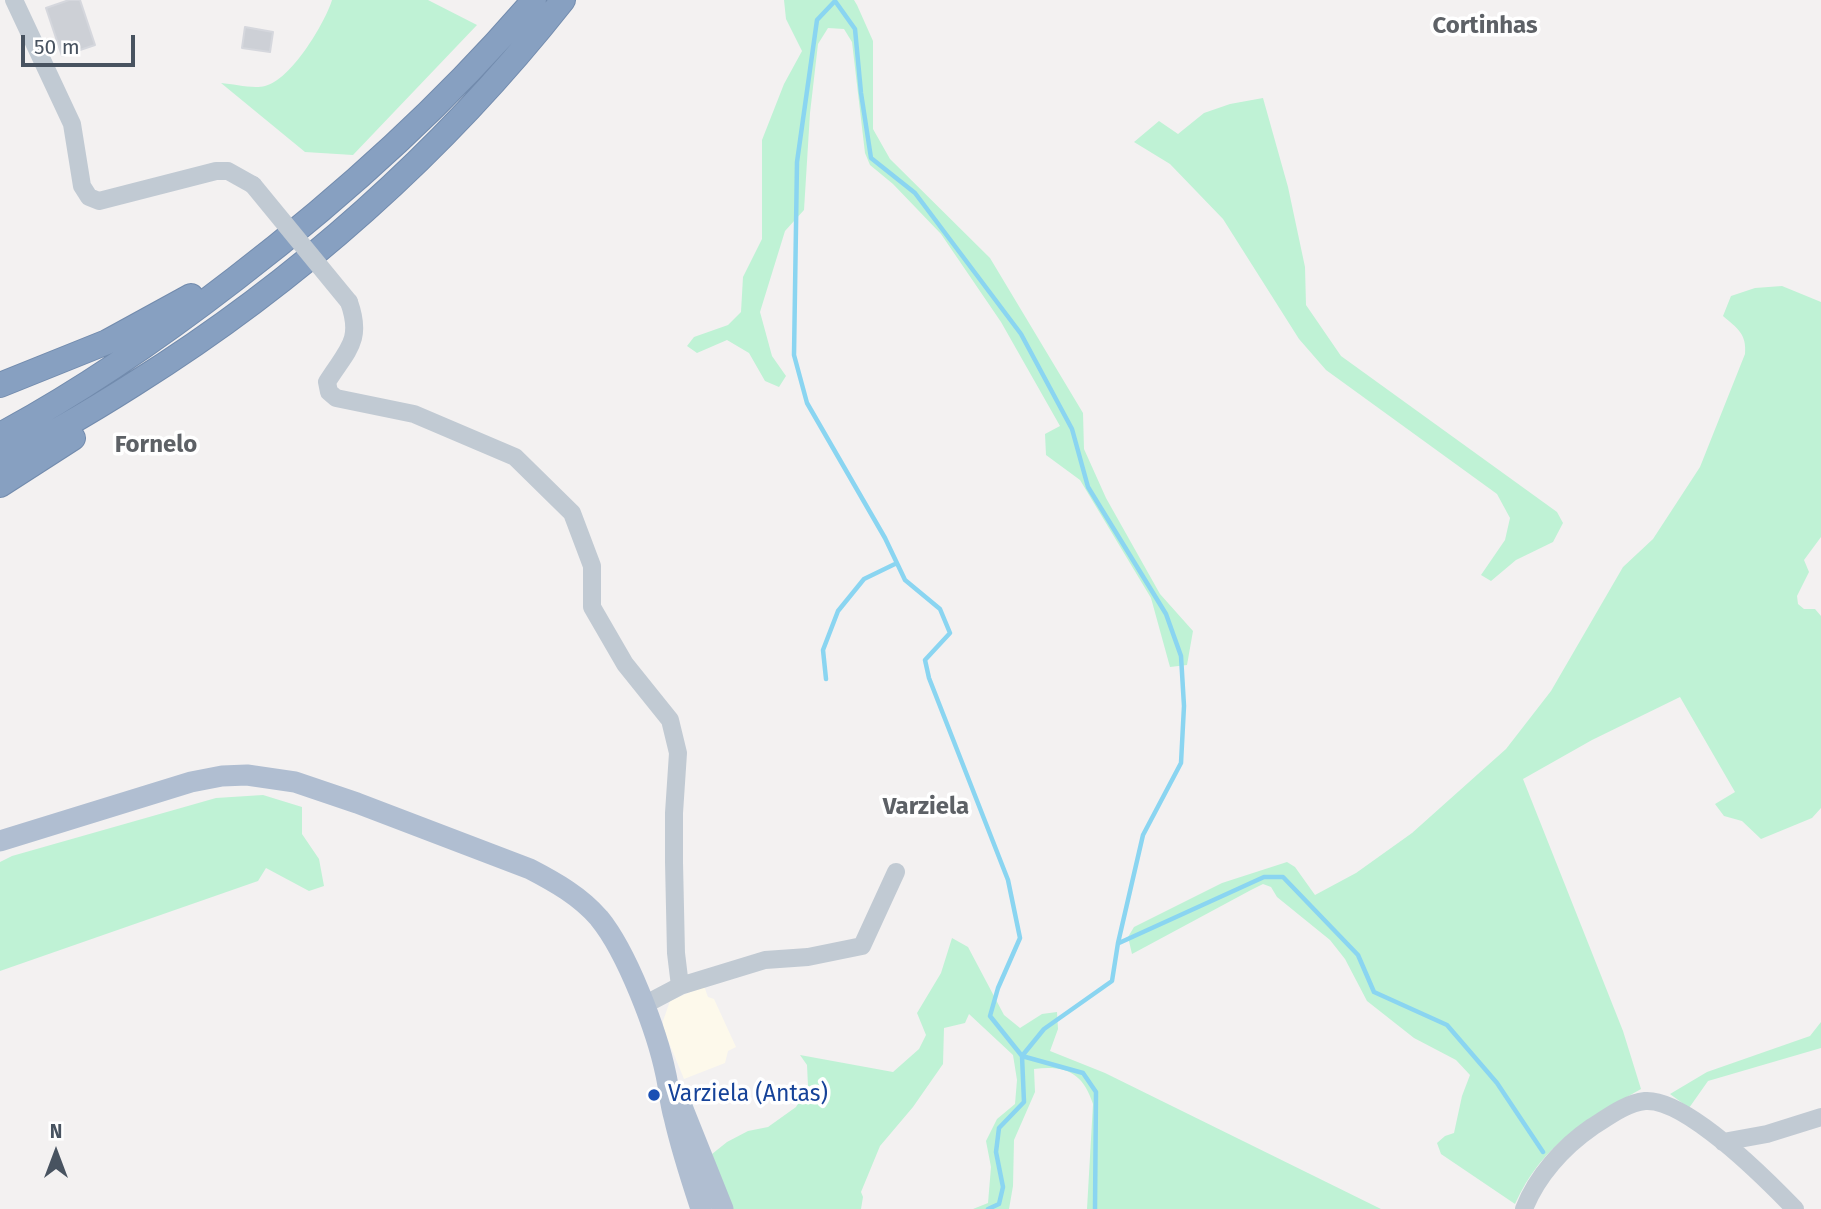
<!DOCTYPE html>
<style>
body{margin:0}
#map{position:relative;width:1821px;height:1209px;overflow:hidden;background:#f3f1f1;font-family:"Fira Sans",sans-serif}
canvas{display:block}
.north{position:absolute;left:21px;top:1118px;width:70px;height:70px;-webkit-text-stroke:5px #fff;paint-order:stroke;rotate:0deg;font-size:19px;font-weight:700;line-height:28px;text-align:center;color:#485360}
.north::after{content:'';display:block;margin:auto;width:24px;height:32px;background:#485360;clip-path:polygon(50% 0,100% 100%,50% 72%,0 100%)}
.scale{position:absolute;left:21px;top:35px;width:114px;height:32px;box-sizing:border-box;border:4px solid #485360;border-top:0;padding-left:9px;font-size:21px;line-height:24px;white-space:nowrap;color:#485360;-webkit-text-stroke:5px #fff;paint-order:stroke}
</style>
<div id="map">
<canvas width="1821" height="1209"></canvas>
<div class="north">N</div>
<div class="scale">50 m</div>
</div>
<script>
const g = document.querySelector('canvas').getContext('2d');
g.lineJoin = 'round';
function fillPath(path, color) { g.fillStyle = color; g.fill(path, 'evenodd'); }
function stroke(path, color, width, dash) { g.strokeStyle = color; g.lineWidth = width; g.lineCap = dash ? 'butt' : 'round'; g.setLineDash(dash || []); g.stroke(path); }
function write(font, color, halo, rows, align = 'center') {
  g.font = font + ' "Fira Sans",sans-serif'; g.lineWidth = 7; g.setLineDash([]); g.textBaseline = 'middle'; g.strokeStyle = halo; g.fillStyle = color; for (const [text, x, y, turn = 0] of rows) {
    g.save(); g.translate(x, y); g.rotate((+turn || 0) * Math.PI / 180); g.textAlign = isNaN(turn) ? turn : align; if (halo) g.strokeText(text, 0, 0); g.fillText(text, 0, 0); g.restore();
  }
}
const commercial = new Path2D(`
 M704,986L708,997L714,999L736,1047L728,1051L725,1063L684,1079L663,1028V1021L670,1001Z`);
const green = new Path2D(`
 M332,0H428L477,25L353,155L305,152L221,83C234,84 253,89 265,86C291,80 325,23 332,0Z
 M784,0H854L857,5L873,41V129L890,159L990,258L1083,413L1084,449L1106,498L1160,594L1193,631L1187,665L1170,667L1151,598L1080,480L1046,455L1045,434L1060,426L1001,322L941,234L893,184L870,165L865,153L852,42L844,29L828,28L818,44L810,113L804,210L785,231L760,312L772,356L786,376L779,387L765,381L749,353L727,340L697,353L687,346L694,337L728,325L741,312L743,277L762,239V140L784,84L802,51L786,19Z
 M1263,98L1288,187L1305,267L1306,305L1341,356L1557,512L1563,523L1553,542L1516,560L1491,581L1481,575L1505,540L1510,518L1497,494L1326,370L1299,339L1223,219L1170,164L1134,142L1159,121L1178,134L1204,113L1230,104Z
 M1782,286L1821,302V537L1804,560L1809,572L1797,596L1798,604L1804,609H1815L1821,616V808L1812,818L1761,839L1742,821L1724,816L1715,804L1735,792L1680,697L1592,740L1523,779L1623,1031L1641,1089C1586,1120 1542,1144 1515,1204L1441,1154L1437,1143L1445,1136L1454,1133L1462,1096L1470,1075L1456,1060L1414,1038L1367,1001L1345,959L1330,940L1277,897L1271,887L1263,884L1251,890L1132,954L1128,937L1134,927L1222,883L1287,862L1295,867L1315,895L1356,873L1412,833L1506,749L1551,691L1623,567L1653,539L1700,467L1745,354C1747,334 1737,328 1723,316L1731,296L1755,288Z
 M263,795L302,807V834L319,859L324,886L309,891L266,868L258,881L0,971V862L12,856L216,798Z
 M952,938L968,947L1004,1015L1020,1028L1042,1014L1057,1012L1058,1029L1050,1051L1105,1073L1381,1209H1087L1093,1104C1083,1073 1066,1065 1034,1069L1035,1092L1014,1140L1013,1186L1009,1209H973L988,1203L991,1167L986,1141L997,1119L1015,1104L1017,1080L1013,1055L969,1014L965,1023L944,1028L943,1064L913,1107L880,1146L861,1192L863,1197L861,1209H732L712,1154L727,1142L748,1131L768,1127L796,1107L808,1086L807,1065L800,1055L893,1072L919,1049L926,1035L917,1013L941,973Z
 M1821,1022V1048L1708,1081L1689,1108L1670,1094L1707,1072L1810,1036Z`);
const stream = new Path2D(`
 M835,1L855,29L861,93L871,158L915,193L1021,334L1072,429L1088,487L1166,614L1181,656L1184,706L1181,763L1143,835L1118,943L1112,981L1044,1029L1022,1056L1083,1073L1096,1092L1095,1209
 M835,1L817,20L797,162L794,355L807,403L885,538L905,580L940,609L950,633L925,660L929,678L1008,880L1020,938L998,988L990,1016L1022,1056L1024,1102L999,1128L996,1152L1003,1187L999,1204L988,1209
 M826,679L823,650L838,611L864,579L897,563
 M1119,943L1264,877H1283L1358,955L1374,992L1447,1025L1497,1083L1543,1152`);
const building = new Path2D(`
 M69,0H80L95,45L62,56L46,8Z
 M245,27L273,32L270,52L242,48Z`);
const minor = new Path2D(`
 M14,0L72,124L82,186L89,197L99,201L216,171H228L253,185
 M349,302C363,341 347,350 327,382L329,392L336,398L414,414L515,457L572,513L592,566V607L625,664L670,720L678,753L674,813V862L676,953L680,986L644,1005
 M680,986L765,960L808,957L862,946L896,872
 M1723,1142L1767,1134L1821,1117
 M1524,1209C1537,1176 1563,1147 1592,1127C1608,1117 1626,1103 1645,1101C1686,1098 1766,1179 1795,1209`);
const major = new Path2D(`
 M0,841L191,782L222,776L247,775L295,782L357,803L530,869C555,882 580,896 599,918C627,952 657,1031 666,1075C669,1089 670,1103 674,1117C681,1148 691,1179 701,1209
 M681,1104L723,1209`);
const highway = new Path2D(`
 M0,385L107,342L191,296
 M0,435C84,390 160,337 235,279C343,196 445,104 534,0
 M0,460C46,438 90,412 134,384C297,282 444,151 563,0
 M0,485L73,438`);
const minorBridge = new Path2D(`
 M253,185L349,302`);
const markers = [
 [654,1095,7,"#1a4fb4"]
];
const transitNames = [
 ["Varziela (Antas)",668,1095]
];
const neighbourhoodNames = [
 ["Cortinhas",1485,26],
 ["Fornelo",156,445],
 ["Varziela",926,807]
];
fillPath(commercial, '#fdf9eb');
fillPath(green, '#bff2d5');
stroke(stream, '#8ad5f1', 4.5);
fillPath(building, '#cdd0d6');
stroke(building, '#d5d7dd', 2);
stroke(highway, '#728bad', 26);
stroke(minor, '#c1cad3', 18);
stroke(major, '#b0bed1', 21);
stroke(highway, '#87a0c1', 24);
stroke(minorBridge, '#c1cad3', 18);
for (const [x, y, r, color] of markers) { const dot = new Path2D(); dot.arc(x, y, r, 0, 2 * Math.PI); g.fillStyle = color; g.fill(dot); stroke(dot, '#fff', 2.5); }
write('23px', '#164399', '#fff', transitNames, 'left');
write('bold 24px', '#5d6166', '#fff', neighbourhoodNames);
</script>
